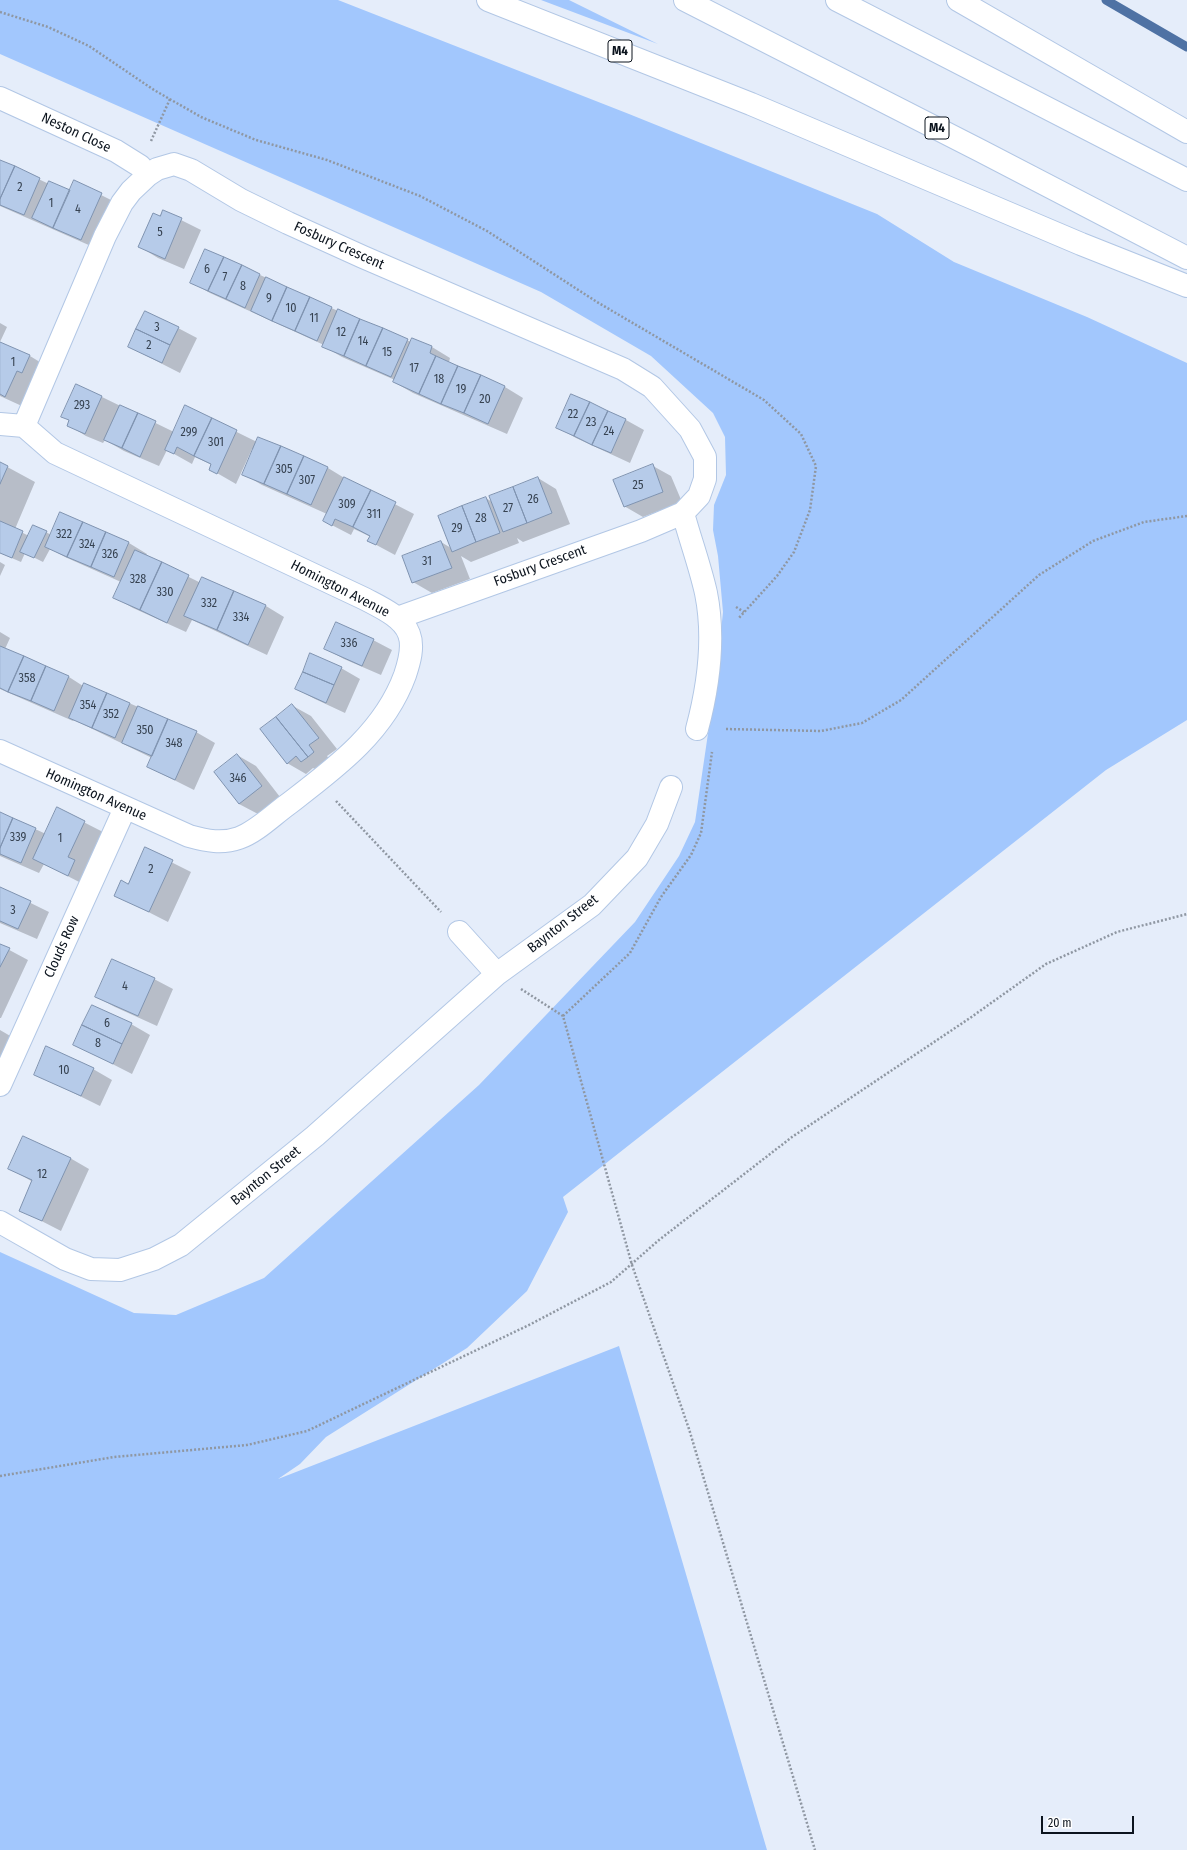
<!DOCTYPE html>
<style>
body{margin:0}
#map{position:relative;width:1187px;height:1850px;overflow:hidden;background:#e5edfa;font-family:"Fira Sans Condensed",sans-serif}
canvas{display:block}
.scale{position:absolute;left:1041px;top:1816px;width:93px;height:18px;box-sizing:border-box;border:2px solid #0c141e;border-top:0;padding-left:5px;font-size:12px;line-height:14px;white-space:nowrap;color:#0c141e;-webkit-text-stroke:3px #fff;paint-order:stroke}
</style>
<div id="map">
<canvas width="1187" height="1850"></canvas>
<div class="scale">20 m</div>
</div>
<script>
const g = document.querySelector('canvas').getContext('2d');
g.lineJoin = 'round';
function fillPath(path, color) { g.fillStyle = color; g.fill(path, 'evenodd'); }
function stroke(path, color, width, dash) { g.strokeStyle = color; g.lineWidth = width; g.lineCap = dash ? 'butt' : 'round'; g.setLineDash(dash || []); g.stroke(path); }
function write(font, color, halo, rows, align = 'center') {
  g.font = font + ' "Fira Sans Condensed",sans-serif'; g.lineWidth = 3; g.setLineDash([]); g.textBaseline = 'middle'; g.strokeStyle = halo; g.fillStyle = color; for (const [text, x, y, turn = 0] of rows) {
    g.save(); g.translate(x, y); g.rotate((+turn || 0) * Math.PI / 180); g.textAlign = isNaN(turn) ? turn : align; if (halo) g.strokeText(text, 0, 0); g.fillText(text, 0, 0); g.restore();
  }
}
const green = new Path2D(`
 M0,0H338L629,114L877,214L954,262L1087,317L1187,363V720L1106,770L563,1197L568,1212L527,1291L467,1348L326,1437L300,1464L278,1479L619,1346L767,1850H0V1252L134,1313L176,1315L264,1278L479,1085L635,922L679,856L695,822L716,679L723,612L718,556L713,530L714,505L726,475L725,437L713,413L651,356L541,292L0,54Z
 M541,0H569L658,44Z`);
const shadow = new Path2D(`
 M0,161L49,184L71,192L75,182L121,205L100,250L0,206Z
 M163,211L201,230L184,269L158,258L140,247Z
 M206,250L338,311L411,342L413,339L432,347L450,358L449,362L505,387L523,398L507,434L413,393L394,382L395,380L342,357L323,346L324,345L210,293L191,282Z
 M0,323L7,327L0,342Z
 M178,328L197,338L180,373L129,347Z
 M0,343L30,356L48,367L24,407L0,396Z
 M102,397L174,432L186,407L257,442L259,438L328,468L346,479L414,514L395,555L369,541L371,537L354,529L351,535L324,521L327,514L262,485L243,474L254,450L252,449L236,484L210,469L212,465L195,457L192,464L167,450L159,466L124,451L105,440L103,443L86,436L68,425Z
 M626,420L644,430L630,463L576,438L557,427Z
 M0,463L35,482L15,529L29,536L46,532L51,535L61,513L129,543L147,554L146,556L201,583L203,578L266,606L284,617L267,655L192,620L186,632L133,608L114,597L121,582L65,557L50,549L43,562L25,553L21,562L0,553Z
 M653,466L671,476L682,502L643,517L624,506Z
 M538,478L556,489L570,524L523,542L517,538L519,543L471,562L461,556L470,579L432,593L413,582L441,542L451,548L486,498L492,502Z
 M0,562L5,565L0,576Z
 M0,632L10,638L5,649L69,677L83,686L85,684L196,732L215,743L194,790L148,767L152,758L74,720L73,721L0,689Z
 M373,640L392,650L381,675L344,659L326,649Z
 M341,668L360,679L345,713L315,699L296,689Z
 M293,706L311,716L337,749L327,756L332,763L320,772L313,768L306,774L287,763Z
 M237,755L256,766L280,797L258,814L239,804Z
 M58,809L103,832L87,886L44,864L39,873L0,856V813L46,834Z
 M145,849L191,872L168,922L115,895L128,885Z
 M0,888L49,912L37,939L0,923Z
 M0,945L28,960L1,1018H0Z
 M154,979L173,989L157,1026L115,1007L96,997Z
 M131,1024L150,1035L132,1074L75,1045Z
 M0,1030L12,1037L0,1063Z
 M93,1069L112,1080L100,1106L35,1074Z
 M70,1158L89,1169L61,1231L20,1210L33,1182L10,1169Z`);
const stream = new Path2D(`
 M1106,0L1187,47`);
const building = new Path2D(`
 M0,160L15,166L0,199Z
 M15,166L40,178L24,215L0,205V199Z
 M74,180L102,193L81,240L53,228Z
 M49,181L70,190L53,228L32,218Z
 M163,210L182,218L165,259L138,247L153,213L160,216Z
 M205,249L224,257L208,291L190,283Z
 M224,257L242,265L226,299L208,291Z
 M242,265L260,274L245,308L226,299Z
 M266,277L287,287L272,321L251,311Z
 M287,287L310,297L295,331L272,321Z
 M310,297L332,307L317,341L295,331Z
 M338,309L360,319L344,356L322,347Z
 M145,311L179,327L170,345L136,329Z
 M360,319L383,328L366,366L344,356Z
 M383,328L408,339L391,377L366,366Z
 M136,329L170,345L162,363L128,347Z
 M412,338L432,346L430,353L436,356L419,394L393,382Z
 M0,342L30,355L22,373L17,371L5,397L0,394Z
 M436,356L458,366L441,404L419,394Z
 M458,366L481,375L464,413L441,404Z
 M481,375L505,386L488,424L464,413Z
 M76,384L102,396L85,434L67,426L69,420L61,417Z
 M571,394L590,402L574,436L556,428Z
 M590,402L608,411L592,445L574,436Z
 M120,405L138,413L122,448L104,440Z
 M185,405L212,418L194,456L177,447L174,454L165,450Z
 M608,411L626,419L611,453L592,445Z
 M138,413L156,421L140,457L122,448Z
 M212,418L237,430L217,474L209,470L211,464L194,456Z
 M258,437L281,446L264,484L242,475Z
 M281,446L304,456L287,494L264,484Z
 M304,456L328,467L311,505L287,494Z
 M0,462L8,466L0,484Z
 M653,464L663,492L624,507L613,480Z
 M344,477L371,490L353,527L335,519L332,526L323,521Z
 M538,477L552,513L527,523L513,487Z
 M513,487L527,523L503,532L489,496Z
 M371,490L396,502L376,545L367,541L370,536L353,527Z
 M486,497L500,533L476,542L462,506Z
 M462,506L476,542L452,552L438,516Z
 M60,512L83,522L67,557L45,547Z
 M0,521L23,531L12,558L0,553Z
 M83,522L106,532L91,567L67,557Z
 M33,525L47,531L34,558L20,552Z
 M106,532L129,542L114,577L91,567Z
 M441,541L452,568L412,583L402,556Z
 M135,550L162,562L140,610L113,598Z
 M162,562L189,575L167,623L140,610Z
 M202,577L234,591L217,630L184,616Z
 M234,591L266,605L248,645L217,630Z
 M336,622L374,639L362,666L324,649Z
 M0,646L24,656L8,692L0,688Z
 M310,653L342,667L334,685L303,672Z
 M24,656L46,666L31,701L8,692Z
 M46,666L69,676L54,711L31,701Z
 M303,672L334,685L326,703L295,689Z
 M84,683L107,693L92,728L69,718Z
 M107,693L130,703L115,738L92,728Z
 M292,704L319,738L309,745L314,752L308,757L276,717Z
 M138,706L168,719L152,756L122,743Z
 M276,717L308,757L301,762L296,756L287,764L260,729Z
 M168,719L197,731L175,780L147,767Z
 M237,754L262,786L239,804L214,772Z
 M57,807L85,821L68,857L75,860L68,876L33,859Z
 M0,812L13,818L0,848Z
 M13,818L36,828L21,863L0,854V848Z
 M145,847L173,860L149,912L114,896L121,880L128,884Z
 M0,887L31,901L18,929L0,921Z
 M0,944L10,948L0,967Z
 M112,959L155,978L138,1016L95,997Z
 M92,1005L132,1023L122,1044L82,1025Z
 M82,1025L122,1044L113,1064L73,1045Z
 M46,1046L94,1068L81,1096L34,1075Z
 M23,1136L71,1158L42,1221L19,1211L32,1180L8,1169Z`);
const path = new Path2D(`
 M0,12L48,27L89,46L154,90L201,117L256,140L327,160L420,196L487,231L597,302L764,400L801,434L816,466L810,510L794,552L777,576L738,619
 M151,141L170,99
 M736,607L744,612
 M726,729L821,731L862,723L901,700L1039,575L1093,541L1144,522L1187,516
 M336,801L441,912
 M521,989L563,1016L632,1265L689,1429L815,1850
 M563,1016L630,953L661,897L691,855L701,833L712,752
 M0,1476L114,1457L247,1445L307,1431L529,1325L611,1282L659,1240L792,1137L970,1018L1046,964L1117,932L1187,914`);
const minor = new Path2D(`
 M0,98L116,151L140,166L148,175
 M0,424L24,426L55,453L365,599C380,607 403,617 409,634C414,647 409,663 405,675C384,733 334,769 287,805C272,816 256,832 239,838C222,844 207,841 189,836L0,751
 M24,426L105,236L122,203L131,191L148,175L157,169L174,164L191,170L241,200L288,223L363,257L623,369L652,387L690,429L705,457V479L699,496L683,513L641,531L397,618
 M683,513C690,539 700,566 706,593C715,638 709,684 697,729
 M459,932L497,974
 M0,1085L125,808
 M0,1222L65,1259L91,1269L120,1270L154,1259L181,1245L315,1136L497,974L592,905L637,858L657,824L671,787`);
const motorway = new Path2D(`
 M488,0L751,104L1081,244L1187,286
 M685,0L981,151L1187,258
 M837,0L1187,180
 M958,0L1187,132`);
const numberNames = [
 ["2",20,188],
 ["1",51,204],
 ["4",78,210],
 ["5",160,233],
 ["6",207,270],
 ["7",225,278],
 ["8",243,287],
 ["9",269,299],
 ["10",291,309],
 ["11",314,319],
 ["3",157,328],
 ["12",341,333],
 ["14",363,342],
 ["2",149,346],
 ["15",387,353],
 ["1",13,363],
 ["17",414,369],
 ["18",439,380],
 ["19",461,390],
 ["20",485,400],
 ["293",82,406],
 ["22",573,415],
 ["23",591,423],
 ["24",609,432],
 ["299",189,433],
 ["301",216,443],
 ["305",284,470],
 ["307",307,481],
 ["25",638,486],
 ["26",533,500],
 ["309",347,505],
 ["27",508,509],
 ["311",374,515],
 ["28",481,519],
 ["29",457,529],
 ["322",64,535],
 ["324",87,545],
 ["326",110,555],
 ["31",427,562],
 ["328",138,580],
 ["330",165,593],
 ["332",209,604],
 ["334",241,618],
 ["336",349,644],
 ["358",27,679],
 ["354",88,706],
 ["352",111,715],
 ["350",145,731],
 ["348",174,744],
 ["346",238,779],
 ["339",18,838],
 ["1",60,839],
 ["2",151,870],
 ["3",13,911],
 ["4",125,987],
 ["6",107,1024],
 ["8",98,1044],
 ["10",64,1071],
 ["12",42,1175]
];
const shields = [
 [620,51,24],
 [937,128,24]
];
const shieldNames = [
 ["M4",620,51],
 ["M4",937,128]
];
const streetNames = [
 ["Neston Close",76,133,25],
 ["Fosbury Crescent",339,246,24],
 ["Fosbury Crescent",540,566,-20],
 ["Homington Avenue",340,589,27],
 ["Homington Avenue",96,795,24],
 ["Baynton Street",563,924,-38],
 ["Clouds Row",62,947,-66],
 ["Baynton Street",266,1176,-39]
];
fillPath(green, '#a2c7fd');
fillPath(shadow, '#0003');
stroke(stream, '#4f72a4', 9);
fillPath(building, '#b6cbe9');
stroke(building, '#7f93b0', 1);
stroke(minor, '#b2c7e5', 24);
stroke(motorway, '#b2c7e5', 24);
stroke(path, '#8f97a2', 2.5, [2, 2]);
stroke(minor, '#fff', 22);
stroke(motorway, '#fff', 22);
write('12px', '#364251', null, numberNames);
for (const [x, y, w] of shields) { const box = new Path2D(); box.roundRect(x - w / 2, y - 11, w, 22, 3); g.fillStyle = '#fff'; g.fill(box); stroke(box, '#0c141e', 1); }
write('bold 13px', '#0c141e', null, shieldNames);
write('14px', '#0c141e', '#fff', streetNames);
</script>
